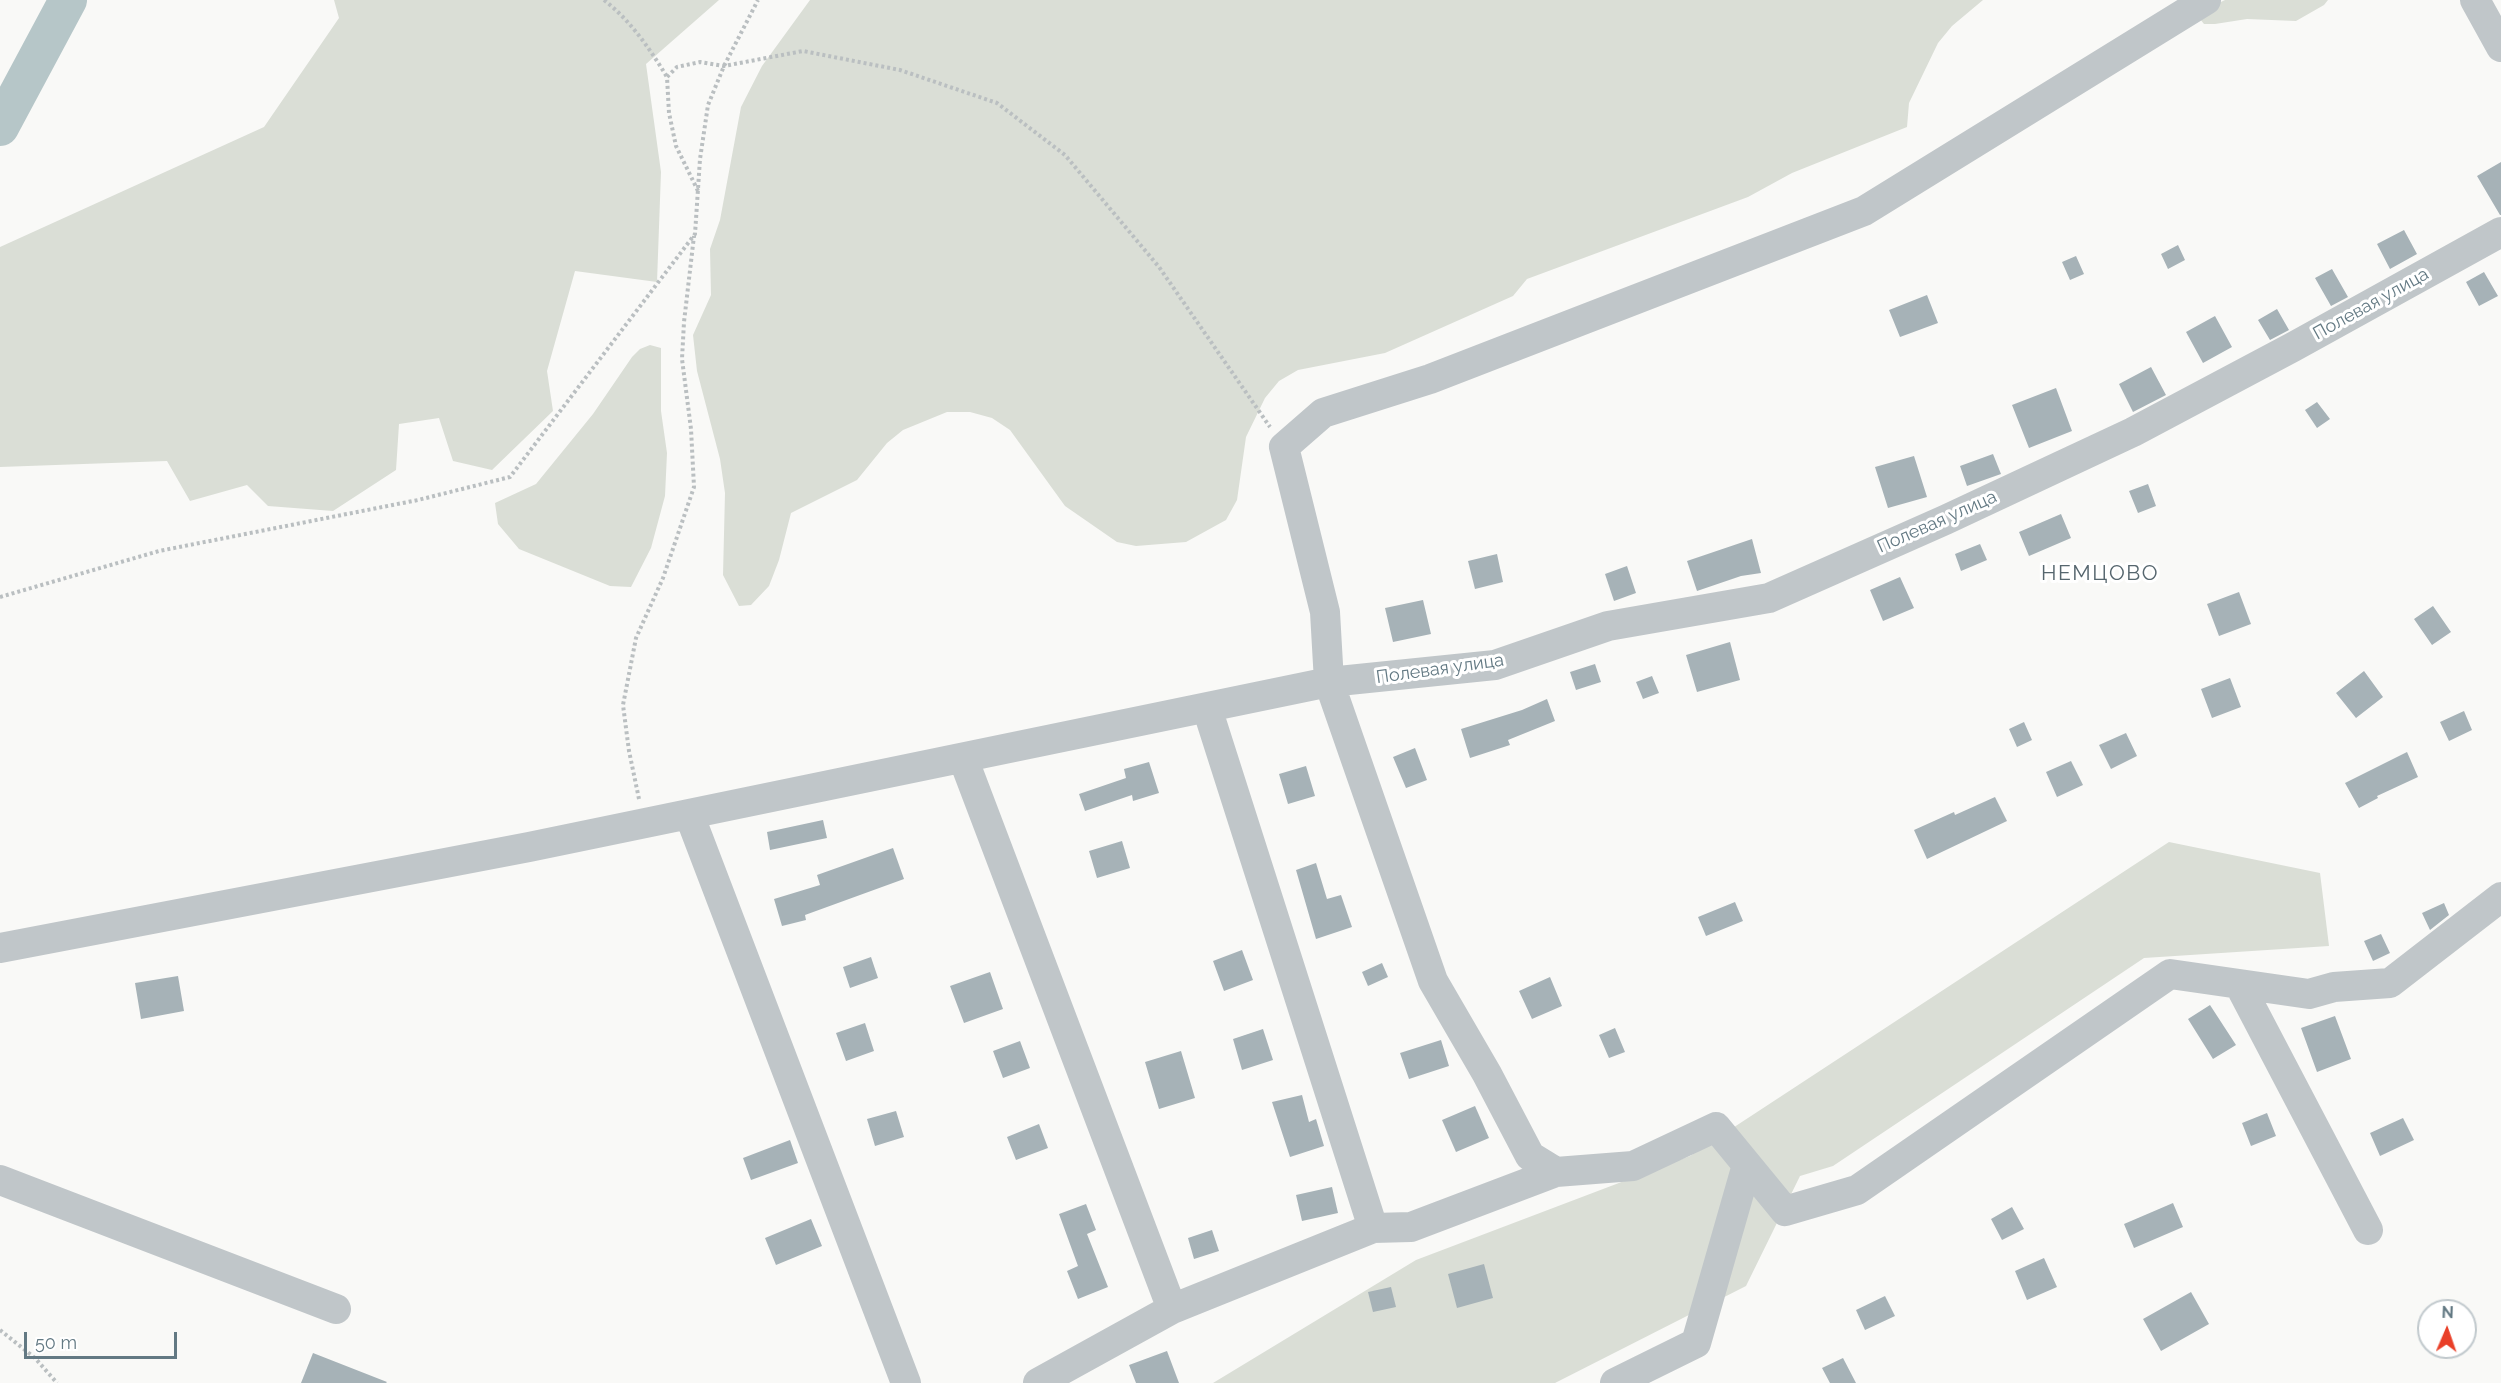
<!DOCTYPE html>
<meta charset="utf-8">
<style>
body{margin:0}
#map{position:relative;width:2501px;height:1383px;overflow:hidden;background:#f9f9f7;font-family:Raleway,sans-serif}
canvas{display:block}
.north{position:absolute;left:2417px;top:1299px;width:60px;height:60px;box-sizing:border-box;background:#fff;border:2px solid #c1c9cd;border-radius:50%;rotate:2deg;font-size:16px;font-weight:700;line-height:24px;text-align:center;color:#637983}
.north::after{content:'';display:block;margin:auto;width:21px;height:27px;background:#e93f28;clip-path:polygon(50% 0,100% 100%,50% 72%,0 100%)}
.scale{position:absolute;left:24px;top:1332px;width:153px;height:27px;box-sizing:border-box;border:3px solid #637983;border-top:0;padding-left:8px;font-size:18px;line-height:21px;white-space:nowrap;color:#637983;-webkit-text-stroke:4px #fff;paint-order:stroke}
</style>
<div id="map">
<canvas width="2501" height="1383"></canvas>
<div class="north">N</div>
<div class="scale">50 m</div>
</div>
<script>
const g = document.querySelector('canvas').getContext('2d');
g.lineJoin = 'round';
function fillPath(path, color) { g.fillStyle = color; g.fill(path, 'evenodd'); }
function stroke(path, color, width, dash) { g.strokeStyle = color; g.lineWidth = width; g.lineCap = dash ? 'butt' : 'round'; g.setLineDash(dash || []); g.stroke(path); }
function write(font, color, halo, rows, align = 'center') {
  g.font = font + ' Raleway,sans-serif'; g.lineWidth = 6; g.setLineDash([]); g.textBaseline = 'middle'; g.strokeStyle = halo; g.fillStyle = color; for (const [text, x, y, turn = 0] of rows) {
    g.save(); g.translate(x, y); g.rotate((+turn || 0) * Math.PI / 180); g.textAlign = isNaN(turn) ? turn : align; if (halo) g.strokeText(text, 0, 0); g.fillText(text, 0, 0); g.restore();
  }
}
const green = new Path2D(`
 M334,0H719L646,64L661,172L657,282L575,271L547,371L553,411L492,470L453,461L439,418L399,424L396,470L333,511L268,506L247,485L190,501L167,461L0,467V247L264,127L339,18Z
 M810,0H1983L1952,26L1938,43L1909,103L1907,127L1792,173L1748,197L1527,279L1513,296L1385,353L1298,370L1279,381L1265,398L1246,437L1237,500L1226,520L1186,542L1136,546L1117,542L1065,506L1010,430L992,418L970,412H947L903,430L887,443L857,480L791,513L779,560L769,586L751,605L739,606L723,575L725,493L720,459L697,371L693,335L711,295L710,249L720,220L741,107L762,66Z
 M2225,0H2328L2324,5L2296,21L2247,19L2215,24H2204L2196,14Z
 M650,345L661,348V411L667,453L665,496L651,548L631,587L610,586L519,549L498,524L495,503L536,484L593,414L632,357L640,349Z
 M2169,842L2320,873L2329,946L2144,958L1833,1166L1800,1176L1746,1286L1555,1383H1213L1416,1260L1690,1156Z`);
const river = new Path2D(`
 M0,127L68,0`);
const building = new Path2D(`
 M2501,162V215H2500L2477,176Z
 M2404,230L2417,254L2390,269L2377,244Z
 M2178,245L2185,260L2168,269L2161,254Z
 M2076,256L2084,274L2070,280L2062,262Z
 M2332,269L2348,297L2331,306L2315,278Z
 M2484,272L2498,296L2479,306L2466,282Z
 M1927,295L1938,323L1900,337L1889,310Z
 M2277,309L2289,330L2270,340L2258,320Z
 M2215,316L2232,347L2203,363L2186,332Z
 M2151,367L2166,395L2133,412L2119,384Z
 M2056,388L2072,431L2029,448L2012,405Z
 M2317,402L2330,419L2317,428L2305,410Z
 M1993,454L2001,474L1967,486L1960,466Z
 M1914,456L1927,497L1888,508L1875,467Z
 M2148,484L2156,506L2138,513L2129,491Z
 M2061,514L2071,538L2029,556L2019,532Z
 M1752,539L1761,573L1741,576L1697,591L1687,561Z
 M1980,544L1987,560L1961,571L1955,554Z
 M1497,554L1503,582L1475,589L1468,561Z
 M1627,566L1636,593L1614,601L1605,574Z
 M1900,577L1914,608L1883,621L1870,590Z
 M2239,592L2251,624L2219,636L2207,604Z
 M1423,600L1431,634L1393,642L1385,608Z
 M2433,606L2451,632L2432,645L2414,619Z
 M1730,642L1740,680L1697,692L1686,655Z
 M1595,664L1601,682L1576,690L1570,672Z
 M2364,671L2383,697L2356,718L2336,693Z
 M1652,676L1659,693L1643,699L1636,682Z
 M2230,678L2241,707L2212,718L2201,689Z
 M1547,699L1555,721L1508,740L1510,745L1470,758L1461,729L1522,710Z
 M2464,711L2472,730L2449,741L2440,722Z
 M2024,722L2032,740L2017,747L2009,729Z
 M2126,733L2137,756L2111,769L2099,745Z
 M1415,748L1427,780L1406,788L1393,757Z
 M2407,752L2418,777L2377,796L2378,798L2359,808L2345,783Z
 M2071,761L2083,785L2057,797L2046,772Z
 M1149,762L1159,793L1133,801L1132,795L1085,811L1079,794L1126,778L1124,769Z
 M1306,766L1315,796L1288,804L1279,774Z
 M1995,797L2007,821L1927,859L1914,830L1954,812L1955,815Z
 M823,820L827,838L770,850L767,832Z
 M1122,841L1130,868L1097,878L1089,851Z
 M893,848L904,879L805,915L806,920L782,926L774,899L820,885L817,875Z
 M1316,863L1327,899L1341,895L1352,927L1316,939L1296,870Z
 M1735,902L1743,921L1706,936L1698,917Z
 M2444,903L2449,915L2430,930L2422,913Z
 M2381,934L2390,953L2373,961L2364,941Z
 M1242,950L1253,980L1224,991L1213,961Z
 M871,957L878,978L850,988L843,967Z
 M1382,963L1388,977L1368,986L1362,972Z
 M990,972L1003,1009L964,1023L950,986Z
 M178,976L184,1011L141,1019L135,983Z
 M1550,977L1562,1006L1532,1019L1519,991Z
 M2210,1005L2236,1045L2213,1059L2188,1019Z
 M2335,1016L2351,1059L2317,1072L2301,1028Z
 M865,1023L874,1051L846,1061L836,1033Z
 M1615,1028L1625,1052L1609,1058L1599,1035Z
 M1263,1029L1273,1060L1242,1070L1233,1039Z
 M1441,1040L1449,1066L1409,1079L1400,1053Z
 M1020,1041L1030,1068L1003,1078L993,1051Z
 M1181,1051L1195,1098L1159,1109L1145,1062Z
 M1302,1095L1309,1122L1316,1119L1324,1146L1290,1157L1272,1102Z
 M1475,1106L1489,1138L1456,1152L1442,1120Z
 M896,1111L904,1137L875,1146L867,1119Z
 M2267,1113L2276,1136L2251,1146L2242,1123Z
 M2403,1118L2414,1140L2380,1156L2370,1133Z
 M1039,1124L1048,1148L1016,1160L1007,1137Z
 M790,1140L798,1163L751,1180L743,1158Z
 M1332,1187L1338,1213L1302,1221L1296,1195Z
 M2173,1203L2183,1227L2134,1248L2124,1224Z
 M1086,1204L1096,1230L1087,1234L1108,1287L1078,1299L1067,1271L1078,1266L1059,1214Z
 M2012,1207L2024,1229L2002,1240L1991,1219Z
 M811,1219L822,1246L776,1265L765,1238Z
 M1212,1230L1219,1251L1194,1259L1188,1238Z
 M2044,1258L2057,1287L2027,1300L2015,1271Z
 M1484,1264L1493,1298L1457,1308L1448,1274Z
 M1391,1287L1396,1307L1373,1312L1368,1292Z
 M2191,1292L2209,1324L2161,1351L2143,1319Z
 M1885,1296L1895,1316L1865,1330L1856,1310Z
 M1167,1351L1179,1383H1136L1129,1365Z
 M313,1353L387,1382L386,1383H301Z
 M1843,1358L1856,1383H1830L1822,1368Z`);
const path = new Path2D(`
 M604,0C630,20 650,49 667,77
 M698,191L676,146L669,113L667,77L677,67L700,62L724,66L803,51L900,70L997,103L1065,155L1159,267L1270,427
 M0,597L159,551L418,500L510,477L695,234L700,159L708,105L724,66L758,0
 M639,799L629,751L623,705L636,638L663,578L694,487L691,429L682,359L684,322L694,236
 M0,1330L35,1358L57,1383`);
const minor = new Path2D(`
 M2206,0L1864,211L1430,379L1323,413L1284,447L1325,612L1329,682L1433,981L1487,1074L1530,1156L1556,1172L1633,1166L1716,1127L1785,1211L1857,1190L2170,974L2309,994L2334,987L2390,983L2501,897
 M2475,0L2501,47
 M963,758L1172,1309L1038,1383
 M689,814L906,1383
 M0,948L529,847L1329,682L1495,665L1608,626L1769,598L1945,520L2133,432L2293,347L2501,232
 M2239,984L2368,1230
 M0,1180L336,1309
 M1373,1228L1411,1227L1556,1172
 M1172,1309L1373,1228L1207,708
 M1615,1383L1696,1343L1747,1165`);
const streetNames = [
 ["Полевая улица",2371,304,-29],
 ["Полевая улица",1937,522,-24],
 ["Полевая улица",1440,669,-8]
];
const quarterNames = [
 ["НЕМЦОВО",2100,574]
];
fillPath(green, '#daded6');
stroke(river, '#b6c6c8', 38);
fillPath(building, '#a6b2b7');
stroke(path, '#babfc1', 4, [3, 3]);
stroke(minor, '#c0c6c9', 30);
write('18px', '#637983', '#fff', streetNames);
g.letterSpacing = '1.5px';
write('21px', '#56666e', '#fff', quarterNames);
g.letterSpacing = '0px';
</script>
